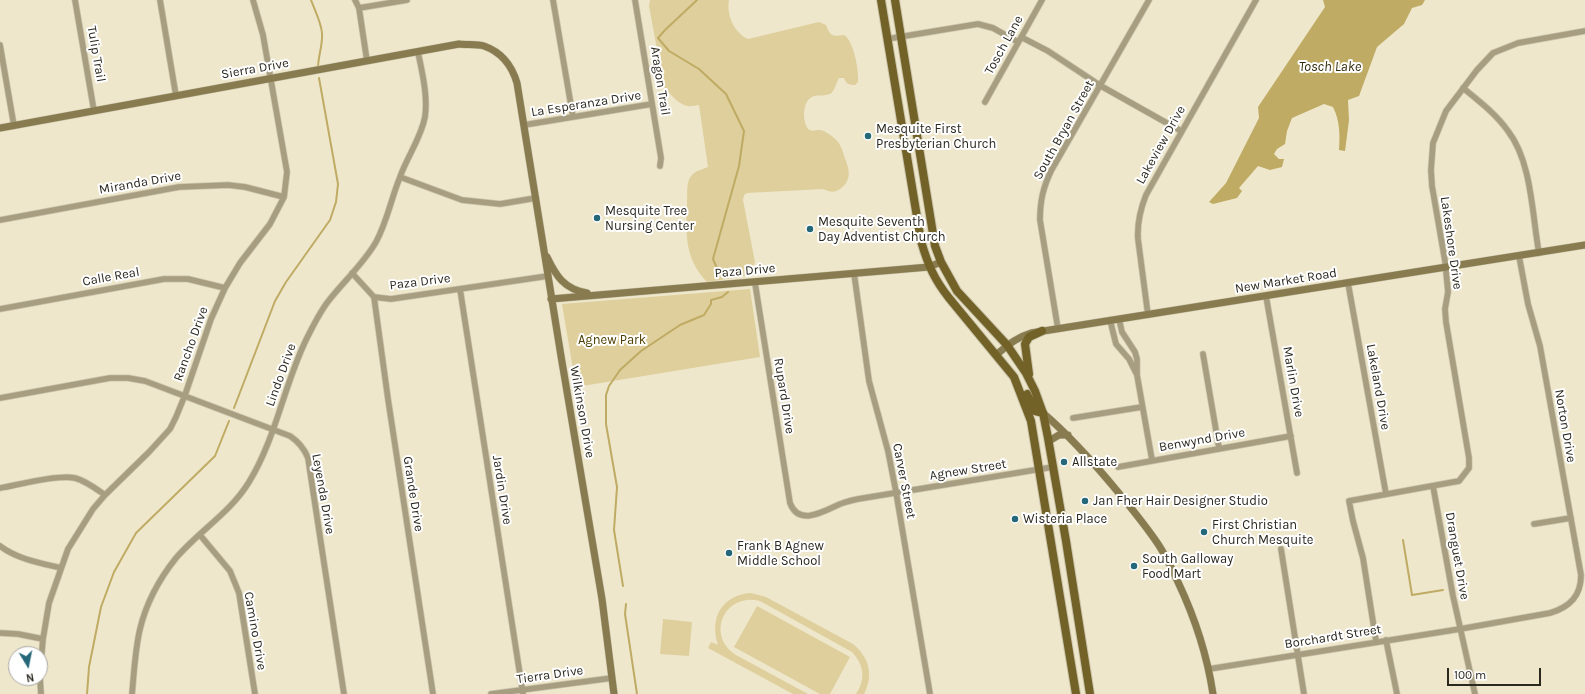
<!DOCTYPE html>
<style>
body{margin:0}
#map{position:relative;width:1585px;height:694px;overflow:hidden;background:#eee7cc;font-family:Karla,sans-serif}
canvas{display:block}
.north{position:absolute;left:8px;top:646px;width:40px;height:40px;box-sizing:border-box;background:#fff;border:1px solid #aaa9a5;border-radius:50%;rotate:170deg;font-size:11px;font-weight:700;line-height:16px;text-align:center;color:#2b281e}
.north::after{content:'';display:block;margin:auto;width:14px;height:18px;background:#236778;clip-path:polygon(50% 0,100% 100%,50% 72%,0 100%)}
.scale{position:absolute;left:1447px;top:668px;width:94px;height:18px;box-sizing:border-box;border:2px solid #2b281e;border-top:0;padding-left:5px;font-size:12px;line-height:14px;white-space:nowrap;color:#2b281e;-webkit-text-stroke:3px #fff;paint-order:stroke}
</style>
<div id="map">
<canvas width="1585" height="694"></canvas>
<div class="north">N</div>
<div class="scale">100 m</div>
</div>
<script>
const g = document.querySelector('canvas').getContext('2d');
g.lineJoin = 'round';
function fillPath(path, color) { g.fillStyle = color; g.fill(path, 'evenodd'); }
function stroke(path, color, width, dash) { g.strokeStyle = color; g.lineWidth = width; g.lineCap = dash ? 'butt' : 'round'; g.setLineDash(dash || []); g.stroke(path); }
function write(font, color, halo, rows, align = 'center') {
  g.font = font + ' Karla,sans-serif'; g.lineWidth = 4; g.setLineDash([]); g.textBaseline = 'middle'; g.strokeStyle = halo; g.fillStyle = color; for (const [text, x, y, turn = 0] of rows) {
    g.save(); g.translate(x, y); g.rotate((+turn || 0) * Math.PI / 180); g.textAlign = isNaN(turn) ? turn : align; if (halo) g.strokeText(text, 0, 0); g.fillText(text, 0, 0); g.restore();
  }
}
const green = new Path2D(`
 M650,0H729C726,14 734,33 748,39L819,22L826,25C830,36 833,37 844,35C854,41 859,71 858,82L855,85C849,85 846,84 844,78H839C836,83 835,91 830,94C825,96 819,95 814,96C802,100 802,120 808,129C812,132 815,130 820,130C826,131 834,137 838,142C841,146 843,151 844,156C849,168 853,180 840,189C834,193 830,192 823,189L747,193L744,195L743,200L755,262L751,272L746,276L707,282C684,258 686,233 687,203C688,193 685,180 694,173C698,170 704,169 708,167L699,105C696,105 691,107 688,106C679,105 670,94 664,87L649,6Z
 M750,289L760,357L576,387L562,304Z
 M751,593L766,597L853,644C869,657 874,675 864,694H856C866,679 864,665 852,652L760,601C725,592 705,635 736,655L808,694H793L708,648L711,642L718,645C709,618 722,595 751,593Z
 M757,606L850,657L830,694H820L734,647Z
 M663,619L692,622L689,656L660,654Z`);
const water = new Path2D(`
 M1323,0H1425L1422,5L1412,8L1404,24L1377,47L1359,96L1348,100L1349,120L1345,151L1339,150C1340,135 1340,121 1333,107L1324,104L1292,118L1287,131L1285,144L1277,149L1274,154L1279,159H1284L1282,167L1270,170L1258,166L1239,188L1242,191L1237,198L1213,204L1209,202L1226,183L1259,118L1258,107L1325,7Z`);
const stream = new Path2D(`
 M311,0C315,11 321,22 322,33C323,45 318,56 318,68
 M697,0L665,30L658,38L669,51L699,69L726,94L744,131L739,166L713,259L716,266L726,272
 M234,408L275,301L286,282L330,220L336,202L338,184L319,78
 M1403,540L1412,595L1443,590
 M623,586L614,530L617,487L606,424V395L609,386L620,370L641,351L680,325L704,315L711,304V300L722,297L728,292
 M626,604L625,614L637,694
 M87,694L89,667L101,607L114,572L136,533L215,456L229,421`);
const street = new Path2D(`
 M75,0L94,111
 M160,0L176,96
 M355,0L359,8L367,61
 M553,0L573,117
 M635,0L661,158L660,166
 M359,8L407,0
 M1021,37L1048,51L1101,86L1181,131
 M887,39L978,24L993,28L1018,42
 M0,45L14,126
 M1463,88C1479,101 1496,114 1508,131C1532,162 1532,215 1539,253
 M985,102L1042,0
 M524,125L652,104
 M400,177L462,200L500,204L536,198
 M0,220L179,187L228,185L245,187L284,197
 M352,273L374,297L391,299L548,276
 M854,273L869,381L888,451L896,492L930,694
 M755,283L790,503C799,527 824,511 840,504C846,502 852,500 858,499L1053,467
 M1348,283L1386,494
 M460,289L523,694
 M1266,296L1297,473
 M374,297L388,399L433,694
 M0,309L164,279H188L225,288
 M1148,315L1138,239C1137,223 1140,210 1146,195L1256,0
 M1119,319L1122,332L1135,352L1137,359V375L1152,460
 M1110,320L1116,344L1129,359L1136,373
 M1058,329L1040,220C1040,201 1043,188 1051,171L1149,0
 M1203,354L1219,448
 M0,398L110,378H128L145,381L290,436C299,442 304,448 308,458L344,694
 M1073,418L1142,407
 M1118,467L1291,436
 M1433,486L1453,596L1475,694
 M0,488C18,485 59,474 75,478C86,481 95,488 105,495
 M1534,524L1571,518
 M200,535L230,571L239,593L255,694
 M0,546C17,559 40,563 61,568
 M1281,549L1304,694
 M0,633L18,634L43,639
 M1386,640L1397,694
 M1376,641L1363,558L1353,521L1349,501L1459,481L1469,468V458L1446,322L1445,309L1448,292L1445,261L1432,186L1431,170L1433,143L1446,111L1477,70L1493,53L1518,43L1585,31
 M1209,669L1460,629L1550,613C1570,607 1581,596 1581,575L1540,346L1528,304L1519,256
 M40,673L43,639L49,603L68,549L93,509L105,495L149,452L170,429L176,417L185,395L211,319L225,288L240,263L270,224L284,197L287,172L263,35L253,0
 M40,678L41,694
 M132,694C134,673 135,650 140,629C146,604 160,578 176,558C199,531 231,512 249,482C276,438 284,385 306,340C313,326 320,311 330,299C345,280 364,263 376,242C387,222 391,199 400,177C407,157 421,138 425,117C428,95 422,72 418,52
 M491,694L612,678`);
const secondary = new Path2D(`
 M0,128L459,44C466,45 477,44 484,46C501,52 512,66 517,83L561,356L602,599L614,694
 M547,257C556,276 564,289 587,293
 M551,299L929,267L941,262
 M996,355C1008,345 1017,337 1031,333L1585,245
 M1043,413C1071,437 1094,463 1118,492C1132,509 1146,526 1158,544C1166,556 1172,569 1178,582C1195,618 1207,654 1213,694
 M1049,441L1059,435H1068`);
const primary = new Path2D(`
 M881,0L921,241C928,265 934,279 949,298L1014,377L1031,421L1076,694
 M895,0L935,246L941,262L957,291L1007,345L1026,373L1035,391L1043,413L1048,438L1066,541L1090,694
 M1029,374L1025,344L1029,337L1042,331
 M1027,394L1035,411L1043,413`);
const markers = [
 [868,136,4,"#236778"],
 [597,218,4,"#236778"],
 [810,229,4,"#236778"],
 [1064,462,4,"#236778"],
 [1085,501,4,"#236778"],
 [1015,519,4,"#236778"],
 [1204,532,4,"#236778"],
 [729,553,4,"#236778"],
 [1134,566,4,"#236778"]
];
const streetNames = [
 ["Tosch Lane",1004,45,-61],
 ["Tulip Trail",96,54,80],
 ["Sierra Drive",255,69,-10],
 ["Aragon Trail",660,81,81],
 ["La Esperanza Drive",586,104,-9],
 ["South Bryan Street",1064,130,-61],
 ["Lakeview Drive",1161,145,-61],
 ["Miranda Drive",140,183,-10],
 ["Lakeshore Drive",1451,243,82],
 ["Paza Drive",745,271,-5],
 ["Calle Real",111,277,-10],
 ["New Market Road",1286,281,-9],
 ["Paza Drive",420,282,-7],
 ["Rancho Drive",191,344,-70],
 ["Lindo Drive",281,375,-70],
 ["Marlin Drive",1293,382,80],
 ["Lakeland Drive",1378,387,80],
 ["Rupard Drive",784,396,81],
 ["Wilkinson Drive",582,412,80],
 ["Norton Drive",1565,426,80],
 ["Benwynd Drive",1202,440,-10],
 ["Agnew Street",968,470,-9],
 ["Carver Street",904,481,79],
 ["Jardin Drive",502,490,81],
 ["Leyenda Drive",323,494,80],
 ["Grande Drive",413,494,81],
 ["Dranguet Drive",1457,556,80],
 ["Camino Drive",255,631,80],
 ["Borchardt Street",1333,637,-9],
 ["Tierra Drive",550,675,-8]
];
const poiNames = [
 ["Mesquite First",876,129],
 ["Presbyterian Church",876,144],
 ["Mesquite Tree",605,211],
 ["Nursing Center",605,226],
 ["Mesquite Seventh",818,222],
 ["Day Adventist Church",818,237],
 ["Allstate",1072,462],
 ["Jan Fher Hair Designer Studio",1093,501],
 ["Wisteria Place",1023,519],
 ["First Christian",1212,525],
 ["Church Mesquite",1212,540],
 ["Frank B Agnew",737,546],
 ["Middle School",737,561],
 ["South Galloway",1142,559],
 ["Food Mart",1142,574]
];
const parkNames = [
 ["Agnew Park",612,340]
];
const waterNames = [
 ["Tosch Lake",1330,67]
];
fillPath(green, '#decf9c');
fillPath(water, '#bfab63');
stroke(stream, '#bfab63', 2);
stroke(street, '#cbc5ad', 7);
stroke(secondary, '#cbc5ad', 8);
stroke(primary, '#cbc5ad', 10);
stroke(street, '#a79e81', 5.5);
stroke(secondary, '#887b4f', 7);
stroke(primary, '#726227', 8);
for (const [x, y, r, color] of markers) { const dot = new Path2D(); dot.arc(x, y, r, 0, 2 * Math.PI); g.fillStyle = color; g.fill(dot); stroke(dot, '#fff', 1.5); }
write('13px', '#2b281e', '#fff', streetNames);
write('13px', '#2b281e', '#fff', poiNames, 'left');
write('13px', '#4c3e01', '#fff', parkNames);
write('italic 14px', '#332b0a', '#fff', waterNames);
</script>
